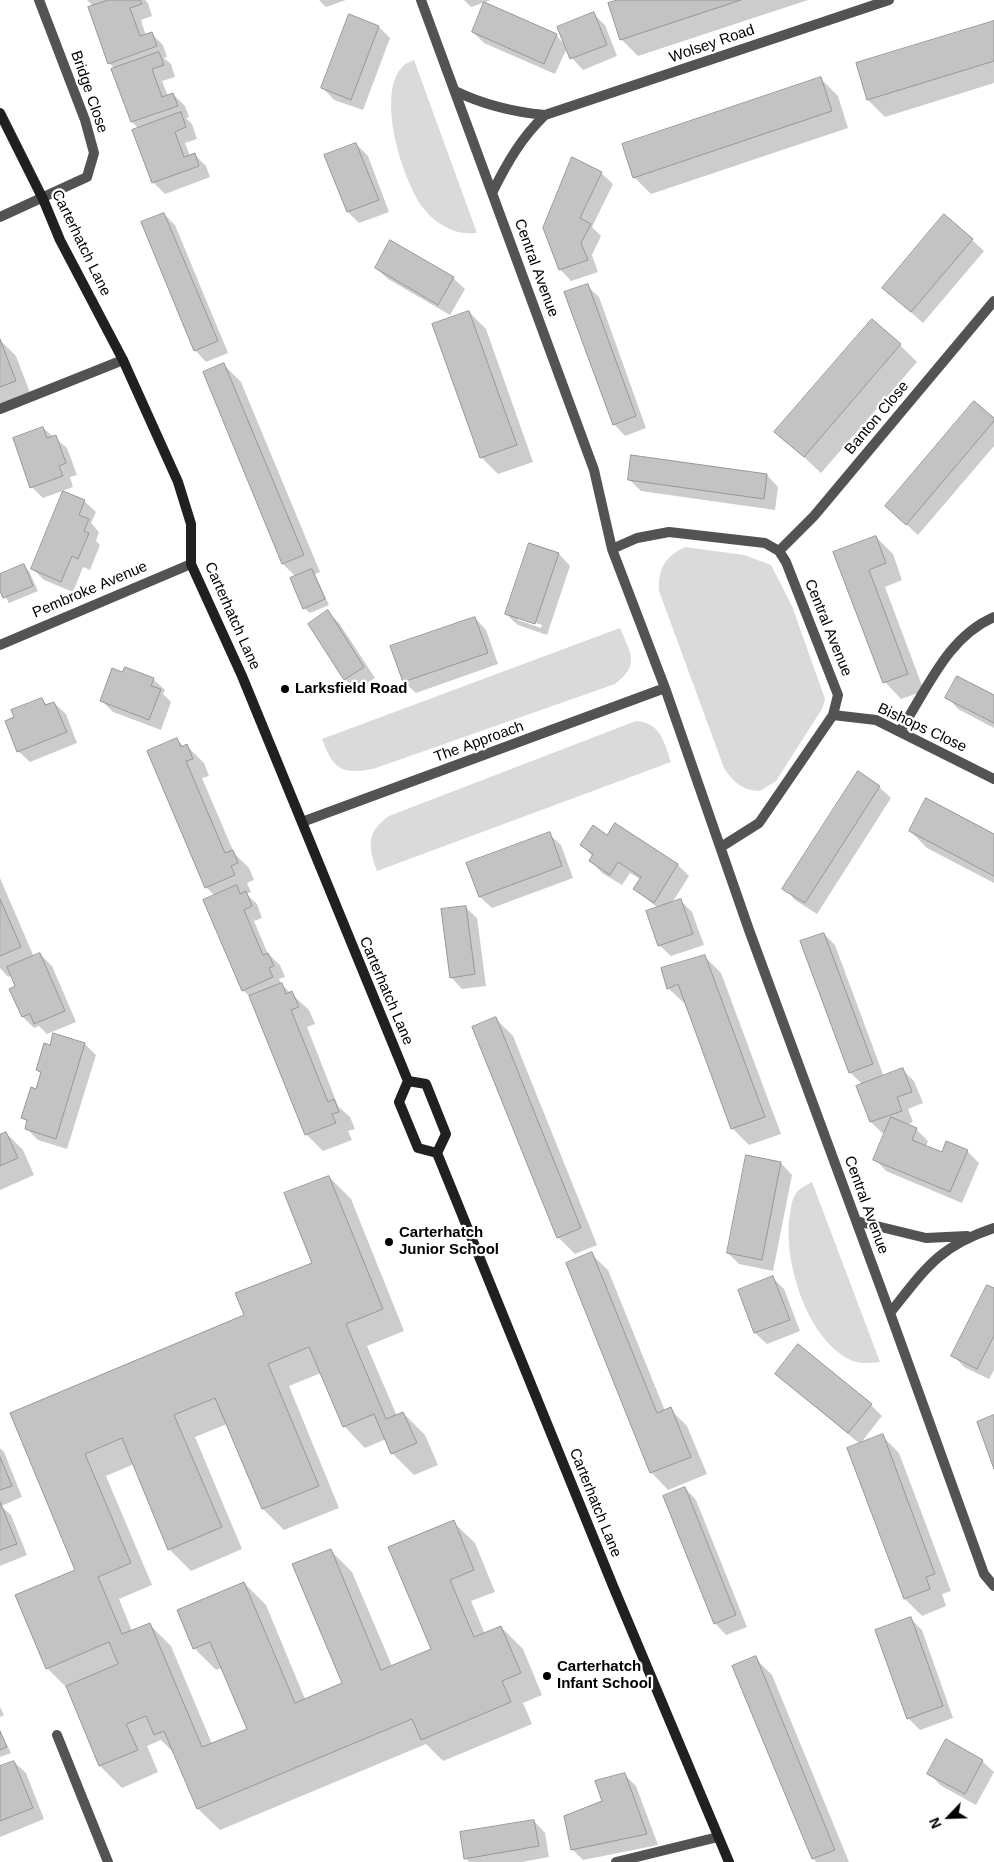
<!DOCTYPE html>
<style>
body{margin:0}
#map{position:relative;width:994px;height:1862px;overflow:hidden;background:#fff;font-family:Arial,sans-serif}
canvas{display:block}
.north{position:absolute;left:924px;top:1792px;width:50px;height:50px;-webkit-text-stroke:4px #fff;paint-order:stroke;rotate:246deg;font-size:14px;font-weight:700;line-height:20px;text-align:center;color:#000}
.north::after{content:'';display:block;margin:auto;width:18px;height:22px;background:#000;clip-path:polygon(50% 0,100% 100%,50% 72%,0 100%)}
</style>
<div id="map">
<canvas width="994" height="1862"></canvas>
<div class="north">N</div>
</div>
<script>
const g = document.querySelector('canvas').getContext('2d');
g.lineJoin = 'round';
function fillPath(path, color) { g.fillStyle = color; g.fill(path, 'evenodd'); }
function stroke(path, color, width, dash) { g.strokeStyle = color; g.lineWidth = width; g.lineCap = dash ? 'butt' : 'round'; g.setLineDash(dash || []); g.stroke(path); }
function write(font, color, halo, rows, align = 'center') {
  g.font = font + ' Arial,sans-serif'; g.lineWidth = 4.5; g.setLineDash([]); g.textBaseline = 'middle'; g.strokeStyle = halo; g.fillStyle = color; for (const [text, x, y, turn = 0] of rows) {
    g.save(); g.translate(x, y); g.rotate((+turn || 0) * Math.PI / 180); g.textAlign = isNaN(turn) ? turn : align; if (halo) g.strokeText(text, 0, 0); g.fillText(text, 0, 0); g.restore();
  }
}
const green = new Path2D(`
 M414,60L477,233C458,236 436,225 424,209C403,183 374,92 404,65C406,63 411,62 414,60Z
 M685,547L744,555L771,565L792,606L824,696L825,700L822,709L776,781L760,791C743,791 733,782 724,768L659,591C658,568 665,557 685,547Z
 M620,628C630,653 641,664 615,684L373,769C340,775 333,768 322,739Z
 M636,721C661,723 664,742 671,762L377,871C368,847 366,832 389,816Z
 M812,1182L880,1362C871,1363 862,1364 853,1361C807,1342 782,1259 790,1214C791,1207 792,1198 797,1192C800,1188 807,1185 812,1182Z`);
const shadow = new Path2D(`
 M87,0H145L148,3L152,16L141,20L146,36L152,34L163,45L167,57L164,58L171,64L175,77L162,81L168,96L173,94L185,106L189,117L186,118L192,124L197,139L185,143L190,156L194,154L206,166L210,177L165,194L153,182L134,130L139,129L132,122L115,69L109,63L94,7Z
 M319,0H346L326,7Z
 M464,0H491L471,7Z
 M622,0H808L638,56L621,39Z
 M593,14L605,25L617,56L583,70L572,58L567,48L555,74L484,43L473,32L556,35L566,46Z
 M994,22V83L885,117L868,100Z
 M379,27L390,38L363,110L334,100L323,88Z
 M821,79L838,96L848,128L651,194L634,177Z
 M356,144L368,156L389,212L359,223L348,212L326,156Z
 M601,173L613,184L592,227L601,236L592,255L598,272L571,281L560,269L544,228Z
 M164,214L175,225L228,353L206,362L195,350Z
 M972,240L984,251L923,323L884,288Z
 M376,268L453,278L465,289L450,315L388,279Z
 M587,286L599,297L646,428L625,436L614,424Z
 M469,312L486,329L533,462L498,474L481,457Z
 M0,340L16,356L32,398L0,410Z
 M900,345L917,362L821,473L776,431Z
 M224,365L241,382L320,572L315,574L329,605L310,613L304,608L296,577L283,564Z
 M994,419V446L918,535L886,506Z
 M43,428L67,448L77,475L70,477L73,487L43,498L32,487Z
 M767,475L778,487L775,510L641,491L629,479Z
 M84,501L96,512L91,523L99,532L96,541L100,545L90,570L83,567L73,592L44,580L33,569Z
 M876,537L893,554L902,580L885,587L924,691L901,699L885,682L835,553Z
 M530,544L559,554L570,566L547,635L518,625L506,614ZM518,617L542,625L541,628L518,620Z
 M24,566L29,571L38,591L9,603L0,588V575Z
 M328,612L339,623L375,678L356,690L345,679Z
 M475,618L486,630L498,664L416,693L404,682L392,647Z
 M123,674L153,679L165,690L163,694L171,702L161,730L113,712L102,701Z
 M994,696V728L958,709L947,697Z
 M42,700L47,705L54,703L66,714L77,743L30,762L18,751Z
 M177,739L184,747L187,746L204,763L209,776L202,778L234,853L249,868L254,880L247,883L251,892L246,894L257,904L262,918L254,921L268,954L280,965L285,977L279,979L281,984L309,1010L315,1024L307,1027L338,1106L350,1117L355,1129L348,1131L352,1140L323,1151L306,1134L252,999L243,990L215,896L206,887Z
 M879,787L891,798L817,914L795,900L784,888Z
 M615,825L678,865L689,876L672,903L680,900L692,912L704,945L671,956L659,945L658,908L634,889L640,879L630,873L622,885L602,873L591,861L593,857L582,845L608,836Z
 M910,831L994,836V883L927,848Z
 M549,834L561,845L573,878L492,908L480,897Z
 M0,878L34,957L40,954L52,966L76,1022L47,1034L39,1026L34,1028L23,1017L17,987L12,975L8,977L0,968Z
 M465,907L477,918L486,986L462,989L451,977Z
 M824,934L835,945L884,1077L903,1070L914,1081L923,1103L908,1109L913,1122L906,1125L917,1130L928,1141L926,1147L942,1154L967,1151L979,1163L962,1203L886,1171L875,1159L887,1132L882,1133L871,1122L858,1086L863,1085L850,1072Z
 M704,956L721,973L781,1134L749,1145L732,1128L686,1005L668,988Z
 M496,1019L513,1036L597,1245L575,1254L558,1237Z
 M85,1044L96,1055L67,1149L38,1140L26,1128L28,1123L23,1118L37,1090L42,1075L37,1070L51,1047Z
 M6,1133L23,1150L34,1175L0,1190V1134Z
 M747,1157L781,1163L792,1175L773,1271L739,1264L728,1253Z
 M329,1177L351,1199L404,1331L367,1346L397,1416L403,1413L425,1435L438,1465L414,1475L392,1453L386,1439L365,1448L344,1426L321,1373L289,1386L339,1508L284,1530L263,1509L227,1424L195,1437L242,1549L191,1571L169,1549L134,1464L106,1476L152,1585L119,1599L132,1631L149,1624L171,1646L212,1744L248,1729L222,1668L216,1670L194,1648L244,1583L266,1605L305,1699L343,1684L330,1550L352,1572L392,1666L432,1649L453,1522L475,1543L495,1592L471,1601L485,1634L501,1627L523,1649L542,1695L523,1703L532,1724L443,1761L426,1744L220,1830L198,1809L175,1754L161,1740L147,1746L158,1772L122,1788L100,1766L69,1690L47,1668L77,1571L12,1414L246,1316L314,1263Z
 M591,1254L608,1270L665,1411L670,1409L687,1426L707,1474L668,1490L652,1473L567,1263Z
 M773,1278L784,1289L800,1331L767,1344L755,1333L739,1290Z
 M994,1290V1370L989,1379L964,1367L953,1355Z
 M776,1374L871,1405L882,1416L860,1444Z
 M882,1436L899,1453L951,1591L942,1594L946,1606L922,1616L905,1599Z
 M0,1448L4,1452L22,1497L1,1506L11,1515L27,1555L0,1566Z
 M685,1488L696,1500L747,1627L726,1635L715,1623Z
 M910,1618L922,1630L953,1718L920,1730L909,1719L877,1630Z
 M755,1658L772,1675L849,1862H816L813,1858Z
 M0,1707L4,1715L0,1717Z
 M0,1731L11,1753L0,1757Z
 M982,1761L994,1772L976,1805L940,1785L929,1773Z
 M14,1762L26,1773L44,1819L0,1837V1768Z
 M624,1774L636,1786L658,1845L583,1860L572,1849Z
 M534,1821L545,1833L549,1857L522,1862H469L465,1858Z`);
const building = new Path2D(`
 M109,0H140L142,4L130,8L140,36L152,32L157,46L108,64L88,7Z
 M618,0H741L620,40L608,3Z
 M484,2L557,34L544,64L472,32Z
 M594,12L607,45L570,59L557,27Z
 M349,14L379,26L351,100L321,88Z
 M994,21V61L867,100L856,63Z
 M159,52L164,65L152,69L162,97L173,93L178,106L131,122L111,69Z
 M821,77L832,111L633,178L622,144Z
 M181,112L186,127L175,132L184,157L195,153L199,166L152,183L132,130Z
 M356,143L379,200L347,212L324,155Z
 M572,157L602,172L580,218L591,224L581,243L588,260L559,270L543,228Z
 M164,213L218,341L194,351L141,222Z
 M944,214L973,239L911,312L882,288Z
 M390,240L454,277L438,305L375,268Z
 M588,284L636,416L613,425L564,292Z
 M469,311L517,445L480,458L432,324Z
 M872,319L901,344L804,457L774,432Z
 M0,339L16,381L0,387Z
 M224,363L304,555L282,564L203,372Z
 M974,401L994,418V421L906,525L885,506Z
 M43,427L47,438L56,435L66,463L59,466L63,476L30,488L13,438Z
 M631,455L767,474L764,499L628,480Z
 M63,491L85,500L79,515L89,519L84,531L89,533L78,559L72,556L61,582L31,569Z
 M876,536L886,563L869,570L908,674L883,683L833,552Z
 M529,543L559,553L535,624L505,614Z
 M24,564L33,586L3,598L0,591V574Z
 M312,569L325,599L303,609L290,578Z
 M328,610L364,667L344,680L308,624Z
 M475,617L488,653L403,682L390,646Z
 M125,667L154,678L151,686L161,689L149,720L100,701L112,668L122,672Z
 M957,676L994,695V723L945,698Z
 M42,698L45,705L54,702L67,732L17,752L5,721L14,717L11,710Z
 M177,738L181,747L187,744L193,759L186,761L225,853L233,850L238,863L231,866L235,875L205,888L147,751Z
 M858,771L880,786L805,903L782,889Z
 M926,798L994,834V876L909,831Z
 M615,823L678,864L654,903L633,889L641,877L618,862L610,875L589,861L593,854L580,845L593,825L607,835Z
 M550,832L562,866L479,897L466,863Z
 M237,885L240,894L246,891L252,906L244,910L263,955L268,953L274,966L269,968L273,977L242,991L203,900Z
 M0,899L21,947L0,956Z
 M681,899L693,934L658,946L646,911Z
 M466,906L475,974L450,978L441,909Z
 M824,933L873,1064L849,1073L800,941Z
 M40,953L65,1011L34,1024L30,1014L22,1017L9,989L15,986L7,967Z
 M705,955L765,1117L731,1129L678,984L667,989L661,968Z
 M282,983L286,994L292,991L299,1007L291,1010L328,1102L334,1099L339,1112L332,1114L336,1123L305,1135L249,996Z
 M496,1017L581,1228L557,1238L472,1027Z
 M53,1033L85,1043L56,1139L25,1129L27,1120L21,1118L31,1087L36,1089L41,1072L36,1070L44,1043L50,1045Z
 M903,1068L912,1092L897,1097L902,1111L870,1122L856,1086Z
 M891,1117L917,1128L912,1140L942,1152L946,1141L968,1150L950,1192L873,1160Z
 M6,1132L18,1158L0,1166V1135Z
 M746,1155L781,1162L762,1260L727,1253Z
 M329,1176L383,1309L346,1324L386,1419L403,1412L417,1443L391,1454L374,1414L343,1427L309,1347L268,1364L319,1486L262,1509L215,1398L174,1415L222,1527L168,1550L122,1438L85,1454L131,1563L98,1577L122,1634L150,1623L202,1747L247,1729L210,1642L193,1649L177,1610L244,1582L295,1703L342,1683L292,1564L331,1549L381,1670L431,1649L388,1547L454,1520L474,1570L450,1580L474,1637L501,1626L521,1673L502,1681L511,1702L421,1740L412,1719L197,1809L164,1731L154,1735L146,1716L126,1724L138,1750L99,1766L66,1686L118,1664L109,1642L46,1669L15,1595L75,1570L10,1413L244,1315L235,1293L312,1263L284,1193Z
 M592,1252L657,1413L671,1407L691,1457L650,1473L566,1263Z
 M773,1276L790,1320L754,1333L738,1290Z
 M987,1285L994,1288V1336L977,1369L951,1356Z
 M798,1344L872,1404L848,1433L775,1374Z
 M994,1415V1469L977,1422Z
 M883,1434L935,1574L926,1577L930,1589L904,1599L847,1448Z
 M0,1457L12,1486L0,1490Z
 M685,1487L736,1615L714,1624L663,1496Z
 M0,1502L17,1544L0,1550Z
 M911,1617L943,1706L907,1719L875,1630Z
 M756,1656L835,1850L812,1859L732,1666Z
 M0,1731L7,1747L0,1750Z
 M946,1739L983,1760L965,1794L927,1774Z
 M14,1761L33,1808L0,1821V1766Z
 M625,1773L647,1834L571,1850L564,1816L602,1801L595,1781Z
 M534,1820L539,1846L464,1859L460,1832Z`);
const lane = new Path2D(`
 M0,409L123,360
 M57,1735L108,1862`);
const street = new Path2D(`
 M421,0L594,470L612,549L665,688L749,930L890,1313L984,1574L994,1586
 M455,91C484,105 513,112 545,115L889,0
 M492,193C507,163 521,138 545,115
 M0,217L87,177L94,153L85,120L39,0
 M612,549L637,538L669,532L765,543L779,551L786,562L838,695L833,715L759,823L721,847
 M779,551L814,516L994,301
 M0,645L191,564
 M833,715L876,720L994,779
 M900,731C927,690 947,637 994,617
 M302,822L665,688
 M856,1221L926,1238L967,1236
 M890,1313C925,1269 939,1246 994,1228
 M616,1862L718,1837`);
const secondary = new Path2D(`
 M0,113L43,199L60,240L123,360L178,482L191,524V564L242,676L408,1081L399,1102L418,1148L437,1153
 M408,1081L426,1084L446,1134L437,1153L613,1586L729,1862`);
const markers = [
 [285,689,5,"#000"],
 [389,1242,5,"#000"],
 [547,1676,5,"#000"]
];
const streetNames = [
 ["Wolsey Road",712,44,-19],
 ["Bridge Close",89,92,71],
 ["Carterhatch Lane",81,243,64],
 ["Central Avenue",536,268,70],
 ["Banton Close",877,418,-50],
 ["Pembroke Avenue",90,590,-23],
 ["Carterhatch Lane",232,616,66],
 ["Central Avenue",828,628,68],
 ["Bishops Close",922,728,25],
 ["The Approach",479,742,-20],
 ["Carterhatch Lane",386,991,67],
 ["Central Avenue",866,1205,70],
 ["Carterhatch Lane",595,1503,68]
];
const poiNames = [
 ["Larksfield Road",295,689],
 ["Carterhatch",399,1233],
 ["Junior School",399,1250],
 ["Carterhatch",557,1667],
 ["Infant School",557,1684]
];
fillPath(green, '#dadada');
fillPath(shadow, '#0003');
fillPath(building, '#c3c3c3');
stroke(building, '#979797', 1);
stroke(lane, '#535353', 10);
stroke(street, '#535353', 10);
stroke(secondary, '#202020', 10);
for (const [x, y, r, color] of markers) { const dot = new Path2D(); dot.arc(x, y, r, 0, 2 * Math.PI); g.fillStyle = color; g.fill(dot); stroke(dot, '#fff', 2); }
write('15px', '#000', '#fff', streetNames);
write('bold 15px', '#000', '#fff', poiNames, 'left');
</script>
